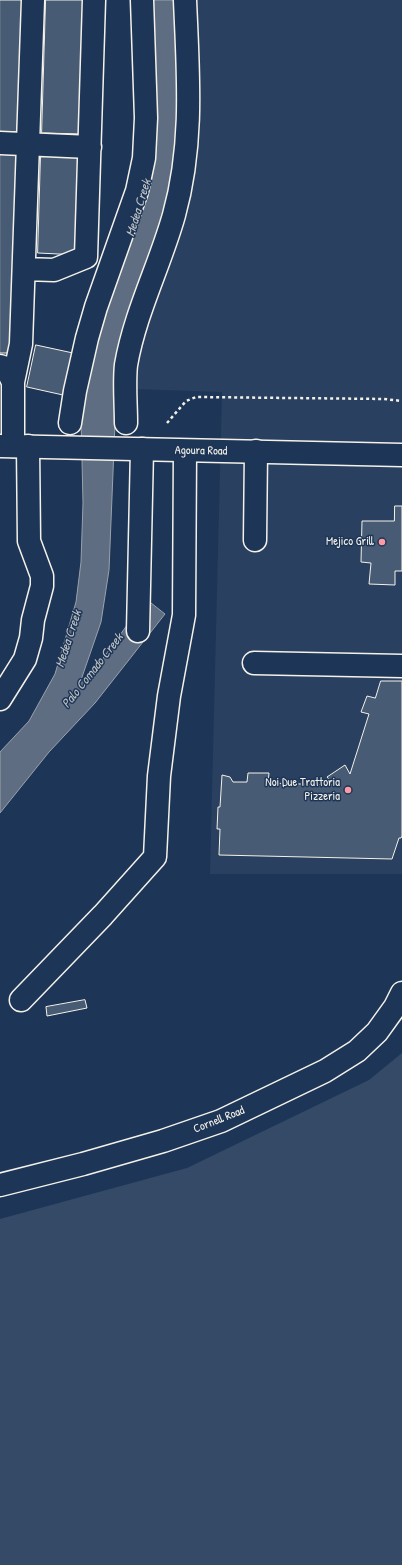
<!DOCTYPE html>
<style>
body{margin:0}
canvas{display:block;background:#1d3557}
</style>
<canvas width="402" height="1565"></canvas>
<script>
const g = document.querySelector('canvas').getContext('2d');
g.lineJoin = 'round';
function fillPath(path, color) { g.fillStyle = color; g.fill(path, 'evenodd'); }
function stroke(path, color, width, dash) { g.strokeStyle = color; g.lineWidth = width; g.lineCap = dash ? 'butt' : 'round'; g.setLineDash(dash || []); g.stroke(path); }
function write(font, color, halo, rows, align = 'center') {
  g.font = font + ' "Patrick Hand",sans-serif'; g.lineWidth = 3; g.setLineDash([]); g.textBaseline = 'middle'; g.strokeStyle = halo; g.fillStyle = color; for (const [text, x, y, turn = 0] of rows) {
    g.save(); g.translate(x, y); g.rotate((+turn || 0) * Math.PI / 180); g.textAlign = isNaN(turn) ? turn : align; if (halo) g.strokeText(text, 0, 0); g.fillText(text, 0, 0); g.restore();
  }
}
const built = new Path2D(`
 M192,0H402V874H210L222,392L136,389L143,333L191,190L197,142Z`);
const green = new Path2D(`
 M402,1053V1565H0V1219L187,1168L369,1080Z`);
const water = new Path2D(`
 M149,0H177L179,158L116,399L109,570L101,622L81,680L88,679L146,599L165,614L95,703L49,752L0,813V752L29,721L55,674L76,602L81,562L83,503L81,418L85,371L132,227Z`);
const building = new Path2D(`
 M0,0H22L17,132H0Z
 M46,0H87L83,134L42,133Z
 M0,151L17,152L10,353H0Z
 M41,153L82,154L79,255L38,253Z
 M36,345L73,353L63,395L27,387Z
 M395,506H402V571H395V585L369,584L371,563L361,562L362,521H394Z
 M381,681H402V836L401,838H399L392,859L219,855L220,829H217L218,807H220L222,775L230,777L233,782H247L248,773H269L268,783L334,785L327,777L345,765L350,774L369,714L361,712L367,696L375,698Z
 M85,1000L87,1008L47,1016L46,1007Z`);
const path = new Path2D(`
 M167,423L186,401L196,397L384,399L402,401`);
const minor = new Path2D(`
 M0,143L90,147
 M24,269L54,270L86,257L94,0
 M0,366L6,368L13,382V446
 M13,382L21,344L33,0
 M70,423L75,391L87,338L96,307L137,191L144,158L146,118L142,0
 M126,423C126,405 124,383 126,365C135,313 160,265 174,215C194,143 188,73 185,0
 M255,540L256,451
 M138,631L142,449
 M254,663L402,666
 M0,699L25,659L31,638L33,620L42,586V576L29,541L28,446
 M21,1000L103,915L155,857L159,776L169,696L184,615L185,451
 M0,1185L83,1164L163,1141L221,1121L325,1071L357,1051L377,1032L395,1007L402,993`);
const major = new Path2D(`
 M0,446L402,455`);
const markers = [
 [382,542,4,"#ff9aa2"],
 [348,790,4,"#ff9aa2"]
];
const streetNames = [
 ["Agoura Road",201,451,1],
 ["Cornell Road",219,1120,-22]
];
const poiNames = [
 ["Mejico Grill",374,542],
 ["Noi Due Trattoria",340,783],
 ["Pizzeria",340,797]
];
const waterNames = [
 ["Medea Creek",139,208,-73],
 ["Medea Creek",69,639,-72],
 ["Palo Comado Creek",93,671,-52]
];
fillPath(built, '#2a4060');
fillPath(green, '#354a67');
fillPath(water, '#5e6d82');
stroke(water, '#9aa2ab', 1);
fillPath(building, '#485b74');
stroke(building, '#f4f1e8', 1);
stroke(minor, '#f4f1e8', 25);
stroke(major, '#f4f1e8', 25);
stroke(path, '#f4f1e8', 2.5, [3, 3]);
stroke(minor, '#1d3557', 22);
stroke(major, '#1d3557', 22);
for (const [x, y, r, color] of markers) { const dot = new Path2D(); dot.arc(x, y, r, 0, 2 * Math.PI); g.fillStyle = color; g.fill(dot); stroke(dot, '#1d3557', 1.5); }
write('12px', '#f4f1e8', '#1d3557', streetNames);
write('12px', '#f4f1e8', '#1d3557', poiNames, 'right');
write('italic 13px', '#c0c3c4', '#1d3557', waterNames);
</script>
